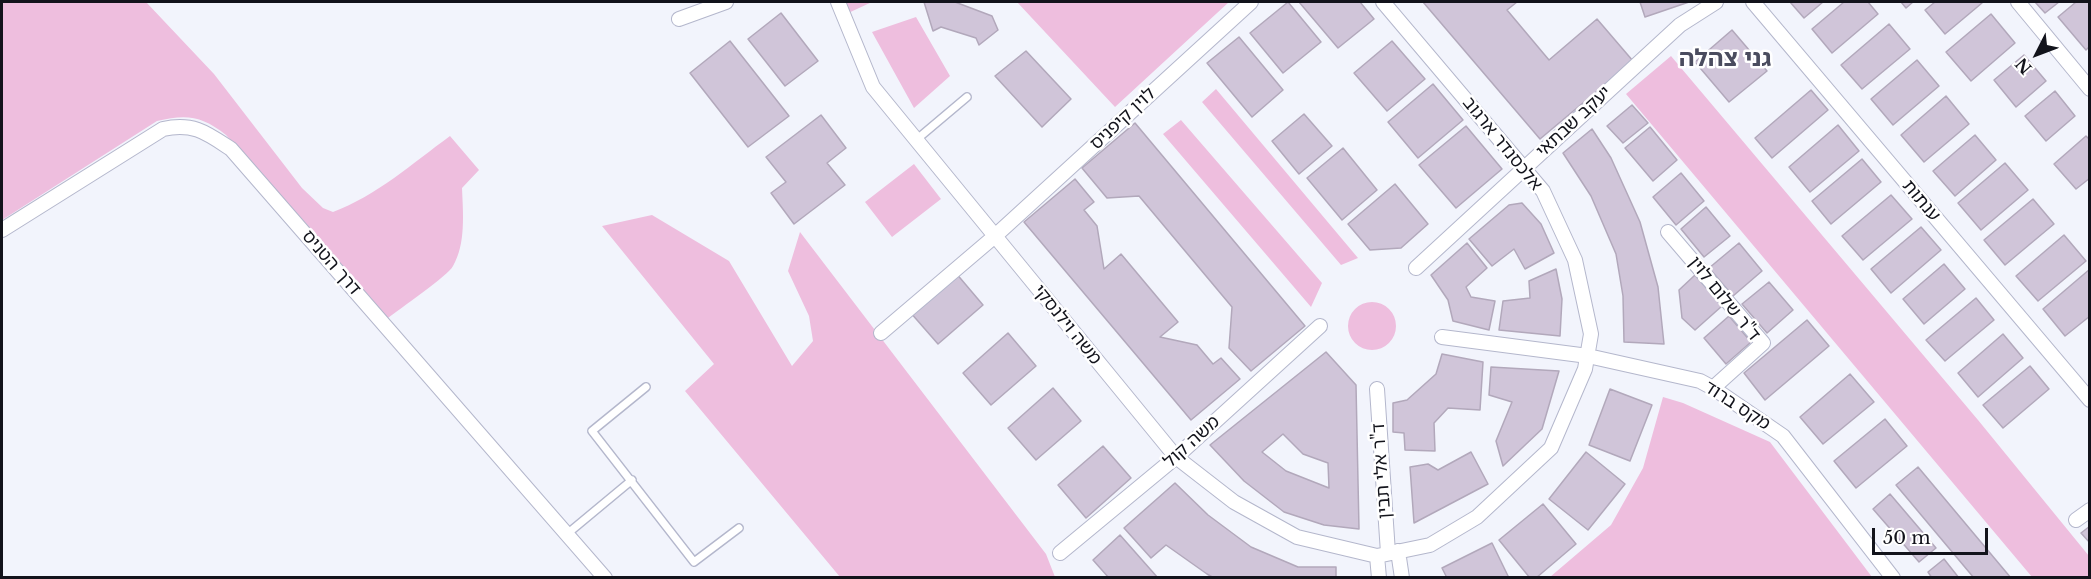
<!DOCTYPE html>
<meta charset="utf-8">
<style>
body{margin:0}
#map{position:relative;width:2091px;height:579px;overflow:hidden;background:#f2f4fc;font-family:"Libre Baskerville",serif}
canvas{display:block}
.frame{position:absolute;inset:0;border:3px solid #12131b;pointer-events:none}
.north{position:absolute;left:2007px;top:24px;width:60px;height:60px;-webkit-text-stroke:4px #fff;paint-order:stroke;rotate:228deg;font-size:16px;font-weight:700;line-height:24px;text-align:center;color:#12131b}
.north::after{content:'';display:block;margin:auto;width:21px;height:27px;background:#12131b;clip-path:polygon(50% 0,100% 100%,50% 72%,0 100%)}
.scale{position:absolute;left:1872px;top:528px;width:116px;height:27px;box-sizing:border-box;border:3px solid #12131b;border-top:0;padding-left:8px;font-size:18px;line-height:21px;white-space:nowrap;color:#12131b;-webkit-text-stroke:4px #fff;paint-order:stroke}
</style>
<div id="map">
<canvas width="2091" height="579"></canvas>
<div class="frame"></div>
<div class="north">N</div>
<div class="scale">50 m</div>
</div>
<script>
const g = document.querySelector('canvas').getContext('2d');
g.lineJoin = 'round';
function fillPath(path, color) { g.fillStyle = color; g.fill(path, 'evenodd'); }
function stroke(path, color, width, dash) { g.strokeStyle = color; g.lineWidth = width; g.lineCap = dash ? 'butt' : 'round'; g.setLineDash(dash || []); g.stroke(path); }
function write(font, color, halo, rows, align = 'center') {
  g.font = font + ' "Libre Baskerville","Noto Sans Hebrew",serif'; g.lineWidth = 5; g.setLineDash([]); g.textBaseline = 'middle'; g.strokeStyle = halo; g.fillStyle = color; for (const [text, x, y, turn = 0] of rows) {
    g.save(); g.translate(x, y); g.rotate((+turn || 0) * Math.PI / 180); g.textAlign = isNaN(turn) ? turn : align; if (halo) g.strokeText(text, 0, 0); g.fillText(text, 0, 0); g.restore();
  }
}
const green = new Path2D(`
 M2,2H146L214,74L302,188L323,208L333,212C376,196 413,163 450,136L479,170L462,188C463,213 466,244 453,266C448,276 399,309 387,319L321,240L226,135C202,116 187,114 157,121L2,220Z
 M839,2H872L844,15Z
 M1017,2H1229L1115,107Z
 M916,17L950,76L914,108L872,32Z
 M1671,56L1978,420L2089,556V577H2032L1626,94Z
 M1216,89L1358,258L1341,265L1202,102Z
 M1181,120L1322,283L1311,307L1163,134Z
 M914,164L941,199L892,237L865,202Z
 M652,215L729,261L792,366L813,341L809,316L788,271L800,232L1046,554L1055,577H840L685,391L714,364L602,226Z
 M1348 326a24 24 0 1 1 48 0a24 24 0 1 1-48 0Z
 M1663,397L1683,403L1770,442L1872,577H1550L1611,525L1643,468Z`);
const building = new Path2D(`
 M924,2H955L992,16L998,30L979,45L976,38L941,27L933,31Z
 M1288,2L1321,42L1283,73L1250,33Z
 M1299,2H1360L1374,19L1338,48Z
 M1423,2H1517L1507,10L1549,60L1597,19L1633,61L1540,139Z
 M1640,2H1689L1645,17Z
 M1790,2H1823L1804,18Z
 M1844,2H1868L1878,14L1832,53L1812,29Z
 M1901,2H1913L1906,8Z
 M1935,2H1980L1982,3L1945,34L1925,10Z
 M2035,2H2059L2045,13Z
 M2076,2H2088L2090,3V46L2086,50L2058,17Z
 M781,13L818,61L785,86L748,39Z
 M1991,14L2015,43L1971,81L1946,52Z
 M1889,24L1910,49L1862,89L1841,65Z
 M1732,30L1767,71L1729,102L1695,62Z
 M1239,37L1283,90L1252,117L1207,63Z
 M730,41L789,116L748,147L690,73Z
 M1392,41L1425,79L1387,111L1354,73Z
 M1026,51L1071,99L1042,127L995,76Z
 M2024,55L2046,81L2016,107L1994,80Z
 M1917,60L1939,86L1893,125L1871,99Z
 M1433,84L1463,120L1418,158L1388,122Z
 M1811,90L1828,110L1772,158L1755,138Z
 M2055,91L2075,116L2046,141L2025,116Z
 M1946,96L1969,124L1924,162L1901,135Z
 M1632,105L1648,123L1623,143L1607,126Z
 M1304,114L1332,146L1299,174L1272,141Z
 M821,115L846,148L827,163L845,185L794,224L771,193L786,182L766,157Z
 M1135,123L1305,326L1251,371L1229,348L1232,307L1139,196L1107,198L1082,168Z
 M1838,125L1859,151L1810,192L1789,167Z
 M1466,126L1502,169L1456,208L1419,165Z
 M1650,127L1677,160L1653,181L1625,148Z
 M1592,129L1611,158L1640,222L1658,287L1664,344L1624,342L1623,296L1616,254L1591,196L1563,153Z
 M1975,135L1996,160L1955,196L1933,171Z
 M2086,136L2090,140V178L2076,189L2054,164Z
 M1343,148L1377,190L1342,220L1307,178Z
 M1862,159L1881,182L1831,224L1812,201Z
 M2005,163L2028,190L1981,230L1958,203Z
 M1681,173L1704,201L1676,225L1653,197Z
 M1075,179L1094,202L1084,210L1097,226L1104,269L1121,254L1178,322L1160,337L1197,345L1213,364L1221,358L1240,379L1191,420L1024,222Z
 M1395,184L1428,224L1401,248L1370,250L1348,224Z
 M1891,195L1912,219L1863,260L1842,236Z
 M2033,199L2054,224L2005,265L1984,240Z
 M1522,203L1541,224L1554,253L1525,269L1514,249L1492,266L1469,239L1509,205Z
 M1706,207L1730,236L1704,257L1681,229Z
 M1921,227L1941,250L1891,293L1871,269Z
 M2064,235L2086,261L2038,301L2016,276Z
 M1467,243L1487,268L1466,287L1471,297L1495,301L1489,330L1453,321L1448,300L1431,275Z
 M1739,243L1762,271L1733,296L1709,268Z
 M1944,264L1965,289L1924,324L1903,299Z
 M1556,269L1562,299L1560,336L1499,330L1503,301L1530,298L1529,281Z
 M2090,269V316L2065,336L2043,309Z
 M955,272L983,305L938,344L910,312Z
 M1695,275L1722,306L1695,330L1682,318L1679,290Z
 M1769,282L1793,310L1767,333L1742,304Z
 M1976,298L1994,320L1945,361L1926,340Z
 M1729,316L1751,342L1726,364L1704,338Z
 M1807,320L1829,346L1765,400L1744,373Z
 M1008,333L1036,366L991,405L963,373Z
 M2003,334L2023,358L1978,397L1958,373Z
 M1326,352L1356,385L1359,529L1324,525L1284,512L1244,481L1210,445ZM1283,434L1303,454L1328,463L1329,488L1286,471L1262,452Z
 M1442,354L1483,362L1480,410L1448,408L1434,423L1435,451L1405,450L1404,433L1393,432V403L1407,400L1436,374Z
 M2030,366L2049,389L2003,428L1983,405Z
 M1491,367L1559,371L1542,429L1503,466L1496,441L1512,402L1489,395Z
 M1850,374L1874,402L1823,444L1800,417Z
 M1053,388L1081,421L1036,460L1008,428Z
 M1610,389L1652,405L1630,461L1589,445Z
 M1885,419L1907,446L1856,488L1834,461Z
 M1103,446L1131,478L1086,518L1058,485Z
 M1471,452L1488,484L1414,523L1410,467L1428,464L1438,470Z
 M1586,452L1625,484L1588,530L1549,499Z
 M1918,467L2011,578H1974L1896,485Z
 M1175,483L1208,515L1251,547L1298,567H1336V578H1214L1207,574L1166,545L1151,558L1124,528Z
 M1890,494L1936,548L1919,562L1873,509Z
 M1543,504L1576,544L1536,578H1530L1499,540Z
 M2090,526V543L2081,533Z
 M1120,535L1158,578H1109L1093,560Z
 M1492,543L1509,578H1447L1442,568Z
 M1944,559L1959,578H1932L1928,572Z`);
const lane = new Path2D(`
 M916,140L967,97
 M646,387L592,431L694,562L739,528
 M567,534L632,480`);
const street = new Path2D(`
 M838,2L873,87L1176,457L1234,502L1297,537L1377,556L1430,545L1477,517L1551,448L1585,369L1591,334L1575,260L1543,191L1383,2
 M1753,2L2090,400
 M2018,2L2090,89
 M679,19L726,2
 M2,230L163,129C193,122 207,133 231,149L605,578
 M1668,232L1763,343L1713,388
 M1416,268L1680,25L1716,2
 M881,333L995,236L1251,2
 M1442,337L1588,356L1700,381L1713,388L1783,436L1893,578
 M1377,389L1388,553
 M2076,520L2090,510
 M1398,551L1402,578
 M1060,553L1176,457L1320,326
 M1377,556L1379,578`);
const streetNames = [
 ["לוין קיפניס",1123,119,-43],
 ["יעקב שבתאי",1574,122,-43],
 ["אלכסנדר ארגוב",1502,144,51],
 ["ענתות",1921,201,50],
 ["דרך הטניס",331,263,49],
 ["ד\"ר שלום לוין",1724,299,51],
 ["משה וילנסקי",1067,325,51],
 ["מקס ברוד",1737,406,33],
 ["משה קול",1192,442,-42],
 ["ד\"ר אלי תבין",1382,471,-94]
];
const districtNames = [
 ["גני צהלה",1725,59]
];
fillPath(green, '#eebede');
fillPath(building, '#d0c5d9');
stroke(building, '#b2a8bb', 1.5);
stroke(lane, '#b4b7cc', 10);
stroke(street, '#b4b7cc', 16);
stroke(lane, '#fff', 7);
stroke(street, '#fff', 14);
write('18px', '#12131b', '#fff', streetNames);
write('bold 24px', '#4a4c5e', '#fff', districtNames);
</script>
